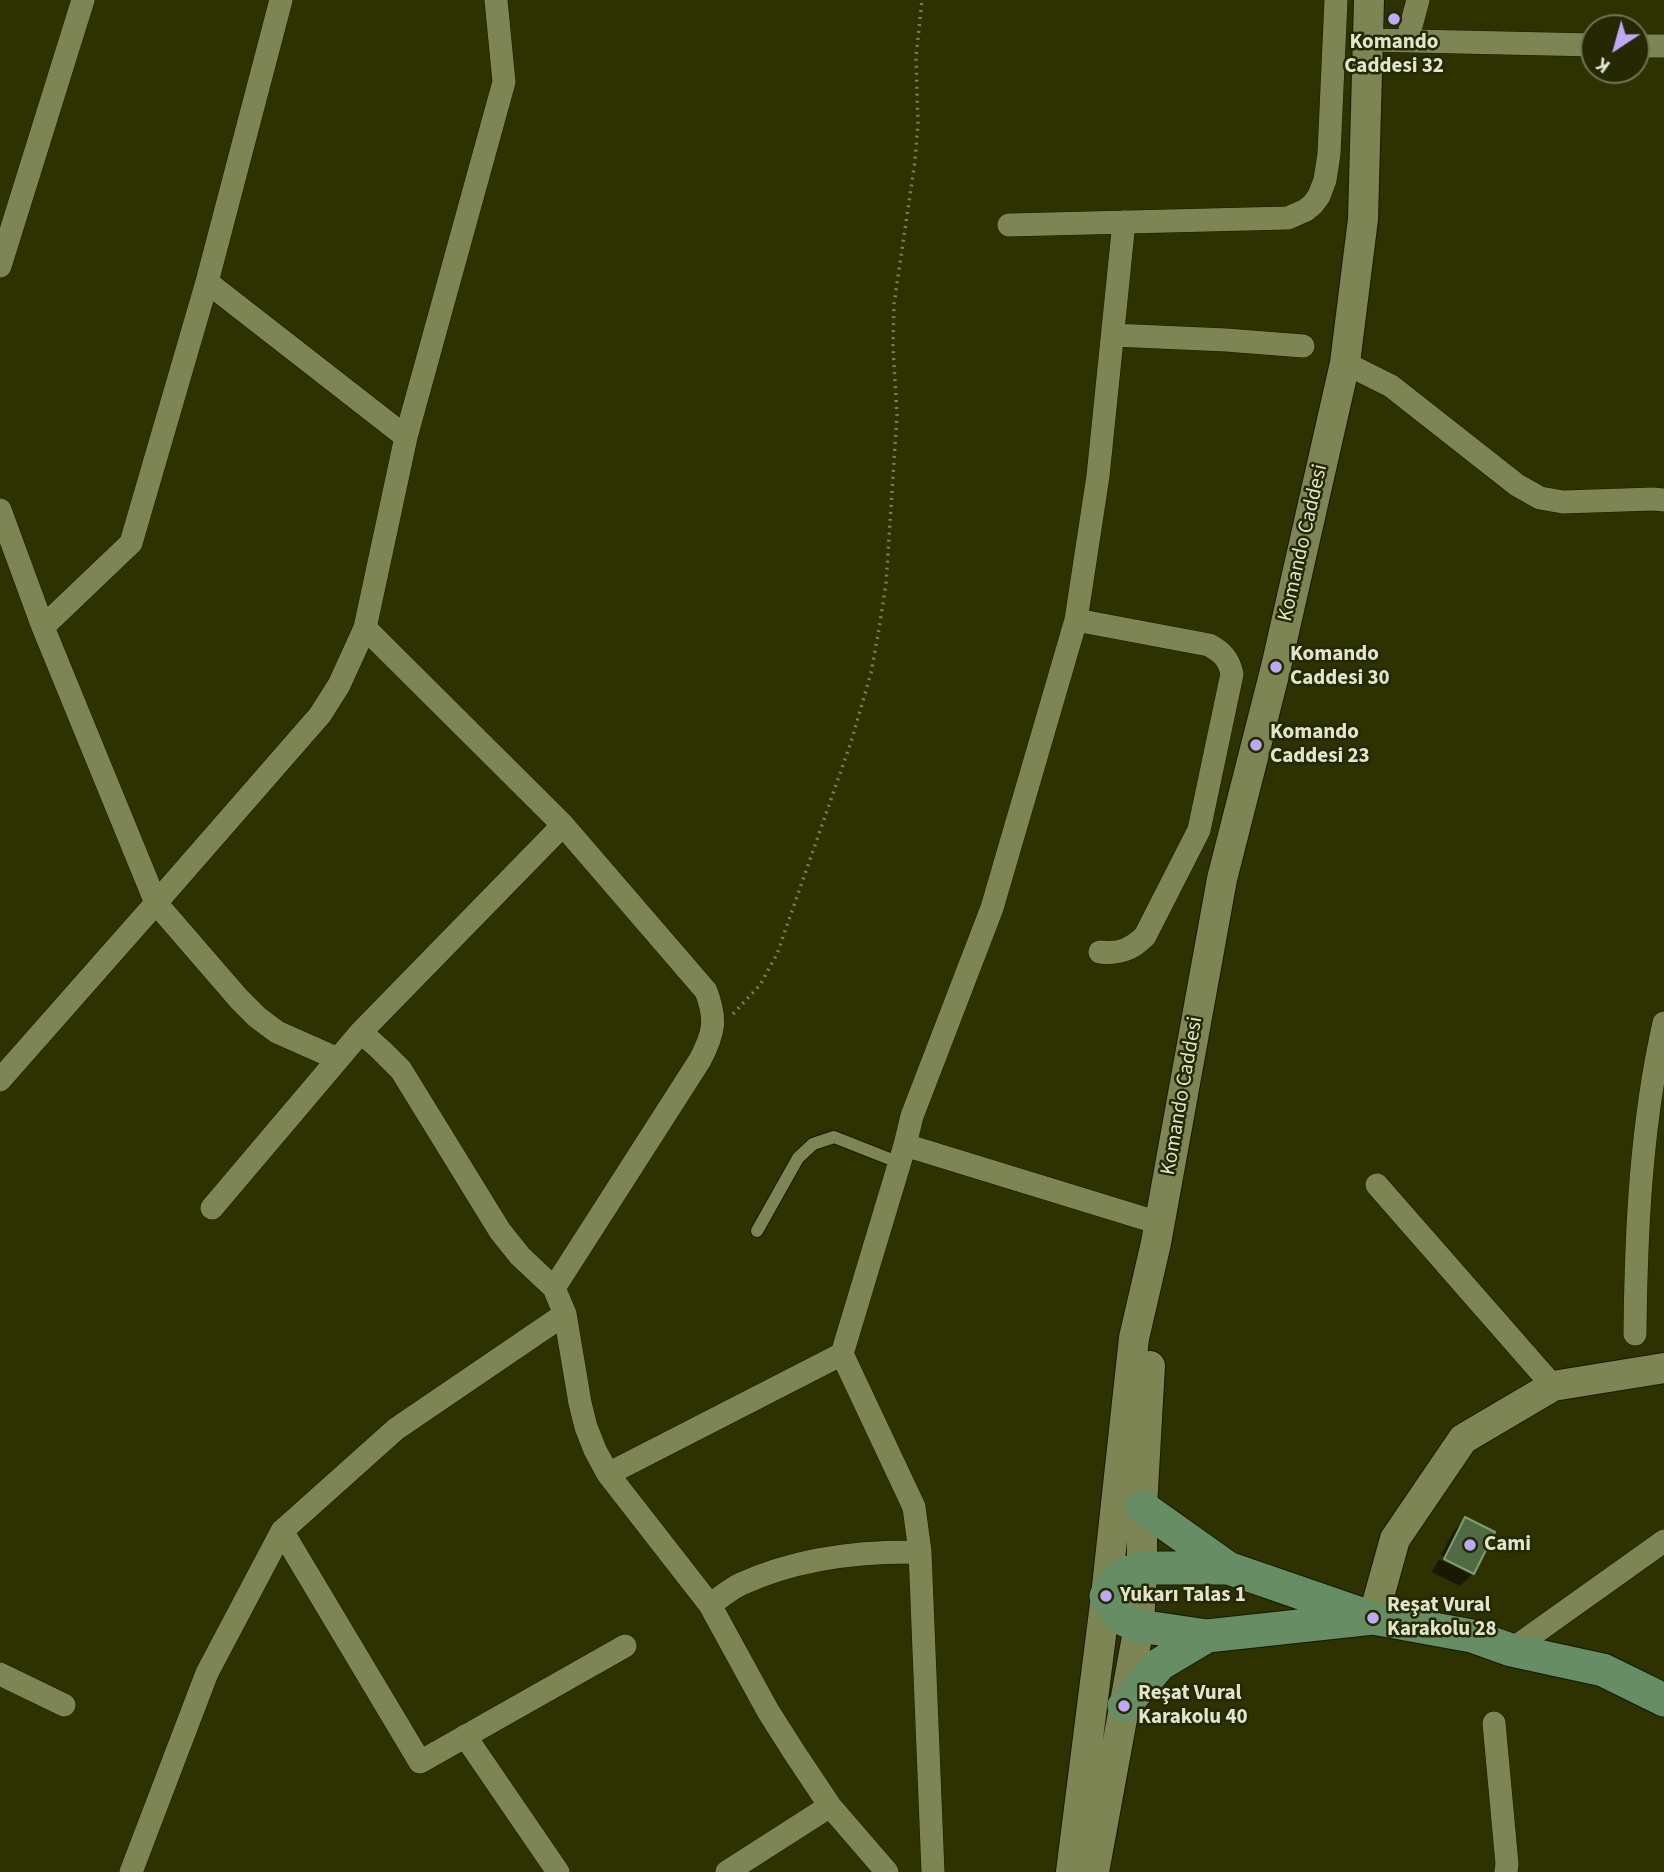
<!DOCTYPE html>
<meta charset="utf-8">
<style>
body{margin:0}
#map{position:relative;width:1664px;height:1872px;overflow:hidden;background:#2d3200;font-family:"Source Sans 3",sans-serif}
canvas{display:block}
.north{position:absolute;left:1580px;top:14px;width:70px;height:70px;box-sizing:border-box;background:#242803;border:2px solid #6f7453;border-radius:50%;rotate:216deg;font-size:19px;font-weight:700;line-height:28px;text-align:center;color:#e0e5cb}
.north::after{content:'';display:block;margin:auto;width:24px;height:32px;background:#bda9f5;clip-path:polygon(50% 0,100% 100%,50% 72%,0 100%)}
</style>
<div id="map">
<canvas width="1664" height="1872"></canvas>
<div class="north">K</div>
</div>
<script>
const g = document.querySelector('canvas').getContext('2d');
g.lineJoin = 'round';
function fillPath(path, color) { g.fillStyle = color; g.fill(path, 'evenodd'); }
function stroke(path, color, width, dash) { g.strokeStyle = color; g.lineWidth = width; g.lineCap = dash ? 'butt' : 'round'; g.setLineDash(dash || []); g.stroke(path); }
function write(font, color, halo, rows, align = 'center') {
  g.font = font + ' "Source Sans 3",sans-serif'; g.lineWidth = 5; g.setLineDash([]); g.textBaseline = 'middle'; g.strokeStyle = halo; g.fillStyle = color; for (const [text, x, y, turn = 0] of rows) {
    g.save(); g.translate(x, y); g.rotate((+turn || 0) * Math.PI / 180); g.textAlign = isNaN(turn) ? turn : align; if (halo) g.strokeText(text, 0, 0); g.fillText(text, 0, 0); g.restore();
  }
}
const shadow = new Path2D(`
 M1465,1519L1473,1573L1460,1586L1432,1572L1439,1559L1470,1574V1570L1441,1555L1453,1532Z`);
const building = new Path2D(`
 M1465,1517L1495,1532L1474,1574L1444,1559Z`);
const path = new Path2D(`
 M733,1014L760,985L777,954L851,742L871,673L879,629L886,584L897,415L893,347L894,304L915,161L918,124L916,57L922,0`);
const service = new Path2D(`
 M757,1231L798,1158L813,1144L834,1137L900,1163`);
const minor = new Path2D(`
 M281,0L207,282L131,543L43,627L156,903L320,715L339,685L365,628L563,825
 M1369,40L1594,45
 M1407,41L1418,0
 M1636,46H1664
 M1009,225L1288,218L1306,210L1313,204L1319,196L1325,180L1329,154L1336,0
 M0,266L83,0
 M207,282L406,437
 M1113,335L1226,340L1303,346
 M1345,363L1391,386L1517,485L1540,498L1563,502L1653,499L1664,500
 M0,510L43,627
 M1076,620L1098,476L1124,222
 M365,628L406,437L504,82L496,0
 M361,1032L382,1051L401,1070L500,1231L520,1256L554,1288
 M0,1080L156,903L239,999L257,1017L277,1032L338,1059
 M905,1145L912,1116L992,908L1076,620L1209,645C1222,652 1229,659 1232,674L1199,830L1145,936C1131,950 1119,954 1100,952
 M1377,1185L1553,1386
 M212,1208L361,1032L563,825L706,991C717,1020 714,1033 700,1060L554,1288L565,1314
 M1635,1334C1636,1230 1641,1125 1664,1023
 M842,1354L914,1507L920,1552L933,1872
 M608,1474L842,1354L905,1145L1159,1223
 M282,1531L396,1429L565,1314L580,1403L586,1427L595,1450L608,1474L710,1605L768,1711L794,1752L830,1806L887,1872
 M710,1605C720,1598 730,1589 741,1584C797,1558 860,1551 920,1552
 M1511,1650L1664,1541
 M0,1674L64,1705
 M1494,1723L1507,1864L1506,1872
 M465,1736L558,1872
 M131,1872L207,1673L282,1531L420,1762L625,1646
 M727,1872L830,1806`);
const tertiary = new Path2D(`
 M1373,1618L1395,1539L1463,1439L1553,1386L1664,1368
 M1071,1872L1106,1596L1134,1338L1156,1243L1222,879L1276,667L1345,363L1363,219L1369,0
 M1094,1872L1139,1626L1142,1568V1507L1150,1366`);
const secondary = new Path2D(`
 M1142,1507L1228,1568
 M1373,1618L1207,1636L1139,1626L1125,1620L1114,1610L1106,1596L1115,1582L1127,1573L1142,1568H1228L1373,1618L1472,1636L1511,1650L1603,1670L1664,1700
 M1124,1706L1160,1664L1207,1636`);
const markers = [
 [1394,19,7,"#bda9f5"],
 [1276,667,7,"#bda9f5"],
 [1256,745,7,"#bda9f5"],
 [1470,1545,7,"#bda9f5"],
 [1106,1596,7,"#bda9f5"],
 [1373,1618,7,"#bda9f5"],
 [1124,1706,7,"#bda9f5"]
];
const poiNames = [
 ["Komando",1394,43,"center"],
 ["Caddesi 32",1394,67,"center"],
 ["Komando",1290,655],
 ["Caddesi 30",1290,679],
 ["Komando",1270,733],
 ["Caddesi 23",1270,757],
 ["Cami",1484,1545],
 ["Yukarı Talas 1",1120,1596],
 ["Reşat Vural",1387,1606],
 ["Karakolu 28",1387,1630],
 ["Reşat Vural",1138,1694],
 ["Karakolu 40",1138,1718]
];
const streetNames = [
 ["Komando Caddesi",1304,543,-77],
 ["Komando Caddesi",1183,1096,-80]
];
fillPath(shadow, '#0007');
fillPath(building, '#506b43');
stroke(building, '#7f9c71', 2);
stroke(service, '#161902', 14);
stroke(minor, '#161902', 24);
stroke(tertiary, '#161902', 32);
stroke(secondary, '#161902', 35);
stroke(path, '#797e56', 3.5, [2, 5]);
stroke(service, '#7d8554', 12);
stroke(minor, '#7d8554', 23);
stroke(tertiary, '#7d8554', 30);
stroke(secondary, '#668d64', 33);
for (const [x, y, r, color] of markers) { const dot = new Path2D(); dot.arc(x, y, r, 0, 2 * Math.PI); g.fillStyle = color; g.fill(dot); stroke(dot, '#242803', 2.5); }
write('bold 21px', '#e0e5cb', '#242803', poiNames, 'left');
write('21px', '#e0e5cb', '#242803', streetNames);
</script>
